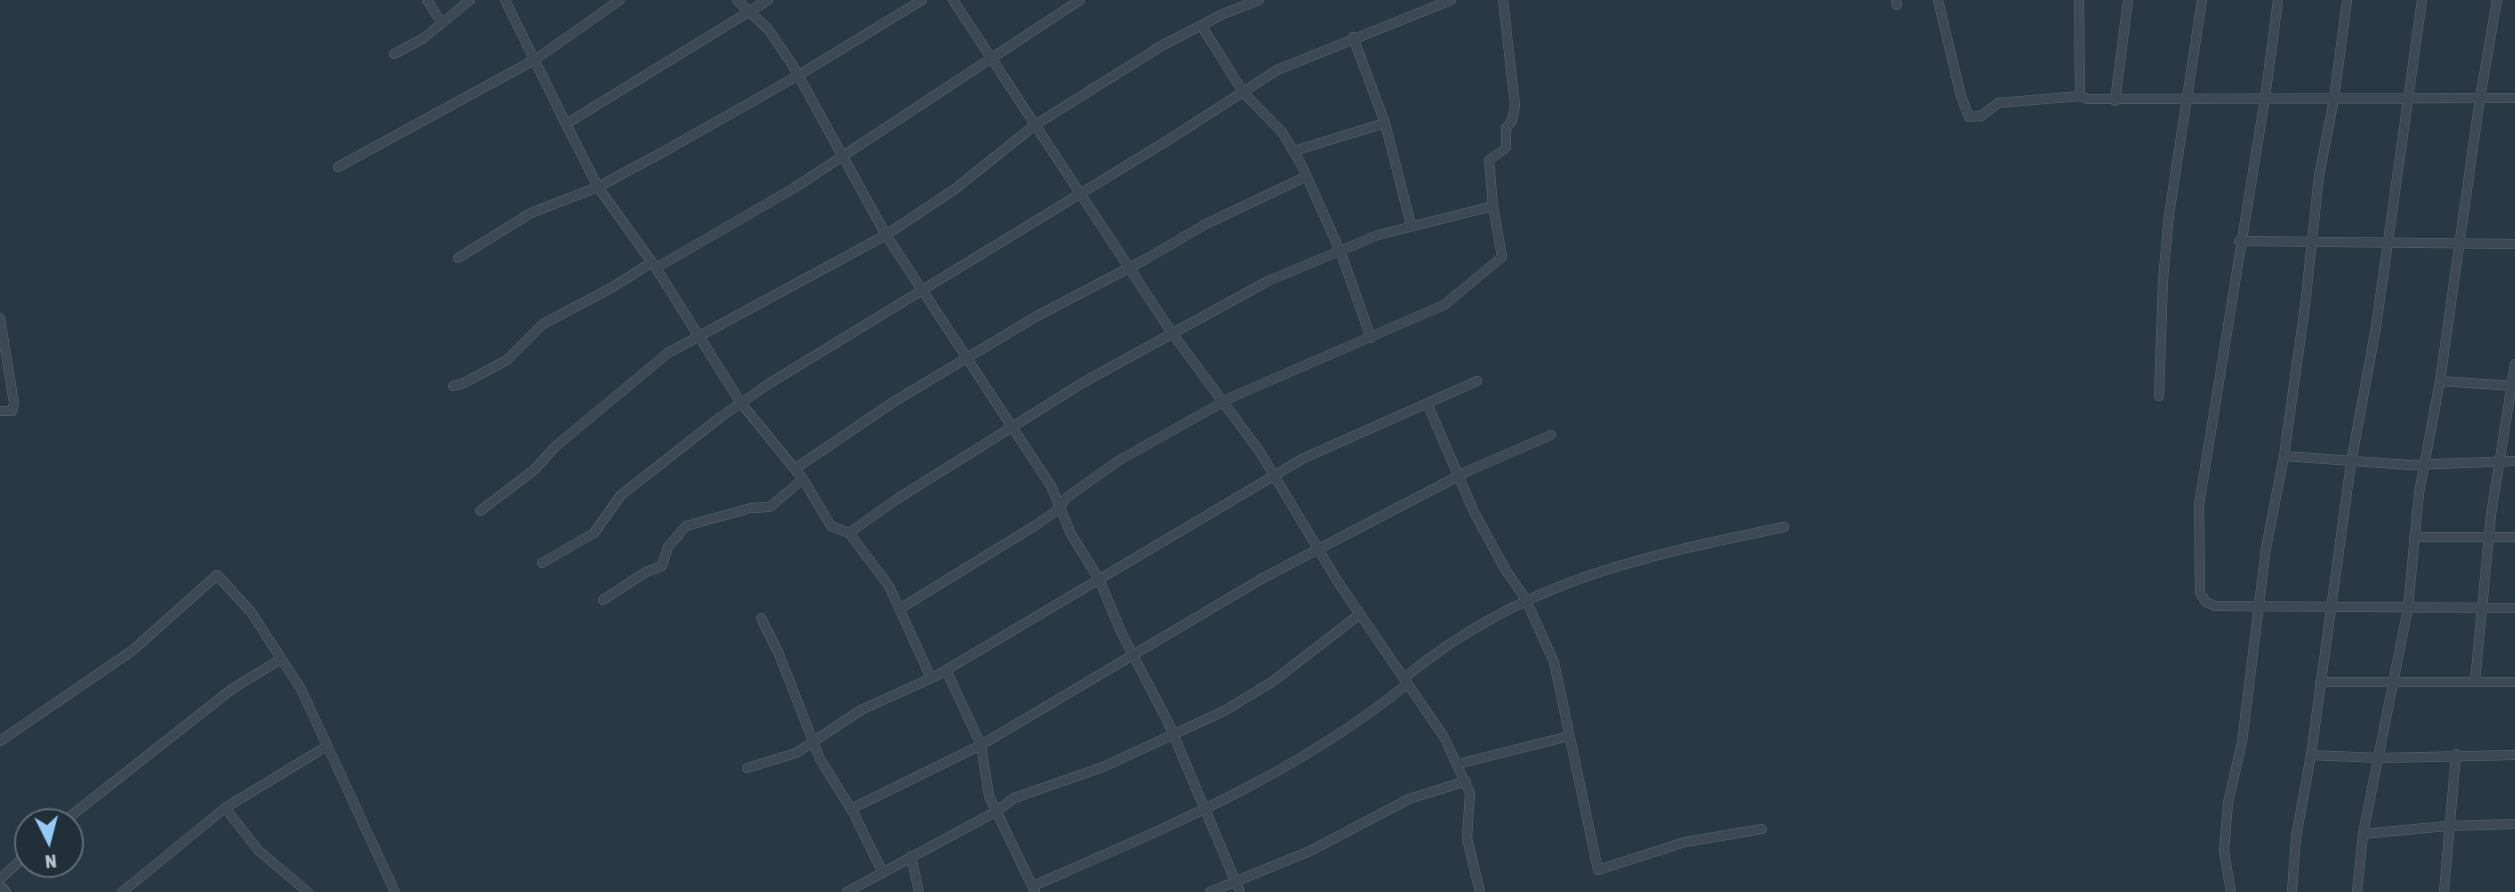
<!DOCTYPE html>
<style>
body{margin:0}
#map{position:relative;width:2515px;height:892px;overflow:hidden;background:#283844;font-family:"Asap Condensed",sans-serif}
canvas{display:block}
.north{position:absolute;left:14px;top:808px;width:70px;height:70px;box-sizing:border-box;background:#212f39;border:2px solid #5e6b74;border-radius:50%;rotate:174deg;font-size:19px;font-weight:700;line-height:28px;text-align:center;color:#bac4cd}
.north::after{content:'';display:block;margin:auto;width:24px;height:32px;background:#95caf7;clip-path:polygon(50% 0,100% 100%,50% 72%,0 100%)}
</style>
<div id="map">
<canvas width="2515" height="892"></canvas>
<div class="north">N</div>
</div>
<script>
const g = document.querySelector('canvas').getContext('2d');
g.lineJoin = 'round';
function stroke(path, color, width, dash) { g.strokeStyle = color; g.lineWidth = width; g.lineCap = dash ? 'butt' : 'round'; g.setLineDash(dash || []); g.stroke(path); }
const minor = new Path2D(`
 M427,0L441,22
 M505,0L566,124
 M737,0L768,29L792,64L886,235L1051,486L1071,534L1099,579L1122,634L1168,722L1240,892
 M768,0L566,124L598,187L656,268L741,403L803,479L831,526L849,533L889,586L930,676
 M953,0L1172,333L1260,452L1338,582L1444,737L1470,793L1467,838L1480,892
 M1896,0L1897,5
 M1938,0L1961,96L1969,117L1981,116L1998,103L2080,96
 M2079,0L2080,96L2088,99L2515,98
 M2278,0L2265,98L2199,505L2200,593L2206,602L2215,606L2515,608
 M1201,25L1243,92L1282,132L1301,164L1341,253L1371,338
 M1353,37L1385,123L1411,225
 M394,54L424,38L470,0
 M2115,101L2128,0
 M1294,151L1385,123
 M338,167L536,59L620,0
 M1493,206L1489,160L1506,148V128L1512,121L1515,105L1503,0
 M2239,241L2515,244
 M458,258L531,213L598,187L663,152L799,75L922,0
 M656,268L794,188L1080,0
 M0,318L14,403L12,411H0
 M2440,381L2515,386
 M453,386L462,384L507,360L543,324L613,287L652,262
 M2159,396L2163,280L2169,215L2202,0
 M1427,403L1474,512L1505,569L1525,598L1554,662L1598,870L1685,842L1762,829
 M2284,456L2409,465L2515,461
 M796,468L895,401L1037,316L1146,259L1206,224L1305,177
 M480,511L534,470L556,446L668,353L886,235L955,189L1035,125L1163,45L1223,14L1259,0
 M849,533L897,499L1084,382L1268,281L1378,235L1493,206L1502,257L1444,305L1232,397L1118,461L1066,498L1059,509L1036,525L901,608
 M2414,537H2515
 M542,563L594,533L621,495L722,416L770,383L1170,139L1277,70L1451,0
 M603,600L646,572L662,566L668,547L686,526L751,508L770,507L803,479
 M761,618L779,654L820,759L853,812L883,873
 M946,670L981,745L989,796L1035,892
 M1404,678C1522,581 1639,557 1784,527
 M2475,681L2491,515L2515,364
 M2320,682H2515
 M0,741L133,650L217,575L251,612L301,689L395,892
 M2311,755L2379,758L2515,755
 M1458,764L1569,736
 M747,768L796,753L861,710L936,676L1302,459L1477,381
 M225,808L259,851L308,892
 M851,809L981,745L1263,578L1470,470L1551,435
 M63,822L232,689L281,659
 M2363,834L2447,826L2515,824
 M911,856L919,892
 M0,879L28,853
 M1033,886C1163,829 1296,775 1407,684
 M122,892L225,808L327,746
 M847,892L997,811L1014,798L1103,767L1224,711L1272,682L1360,614
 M1210,892L1310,851L1409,799L1466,781
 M2231,892L2224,851L2228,803L2242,742L2266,548L2284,456L2305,306L2319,176L2334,99L2347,0
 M2292,892L2296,837L2311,755L2351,463L2376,327L2422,0
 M2357,892L2363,834L2408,608L2419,493L2440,381L2480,98L2497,0
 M2444,892L2456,754`);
const tertiary = new Path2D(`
 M0,887L5,892`);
stroke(minor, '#5b6771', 10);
stroke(tertiary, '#5b6771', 12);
stroke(minor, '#3d4954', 9);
stroke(tertiary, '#3d4954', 10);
</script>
